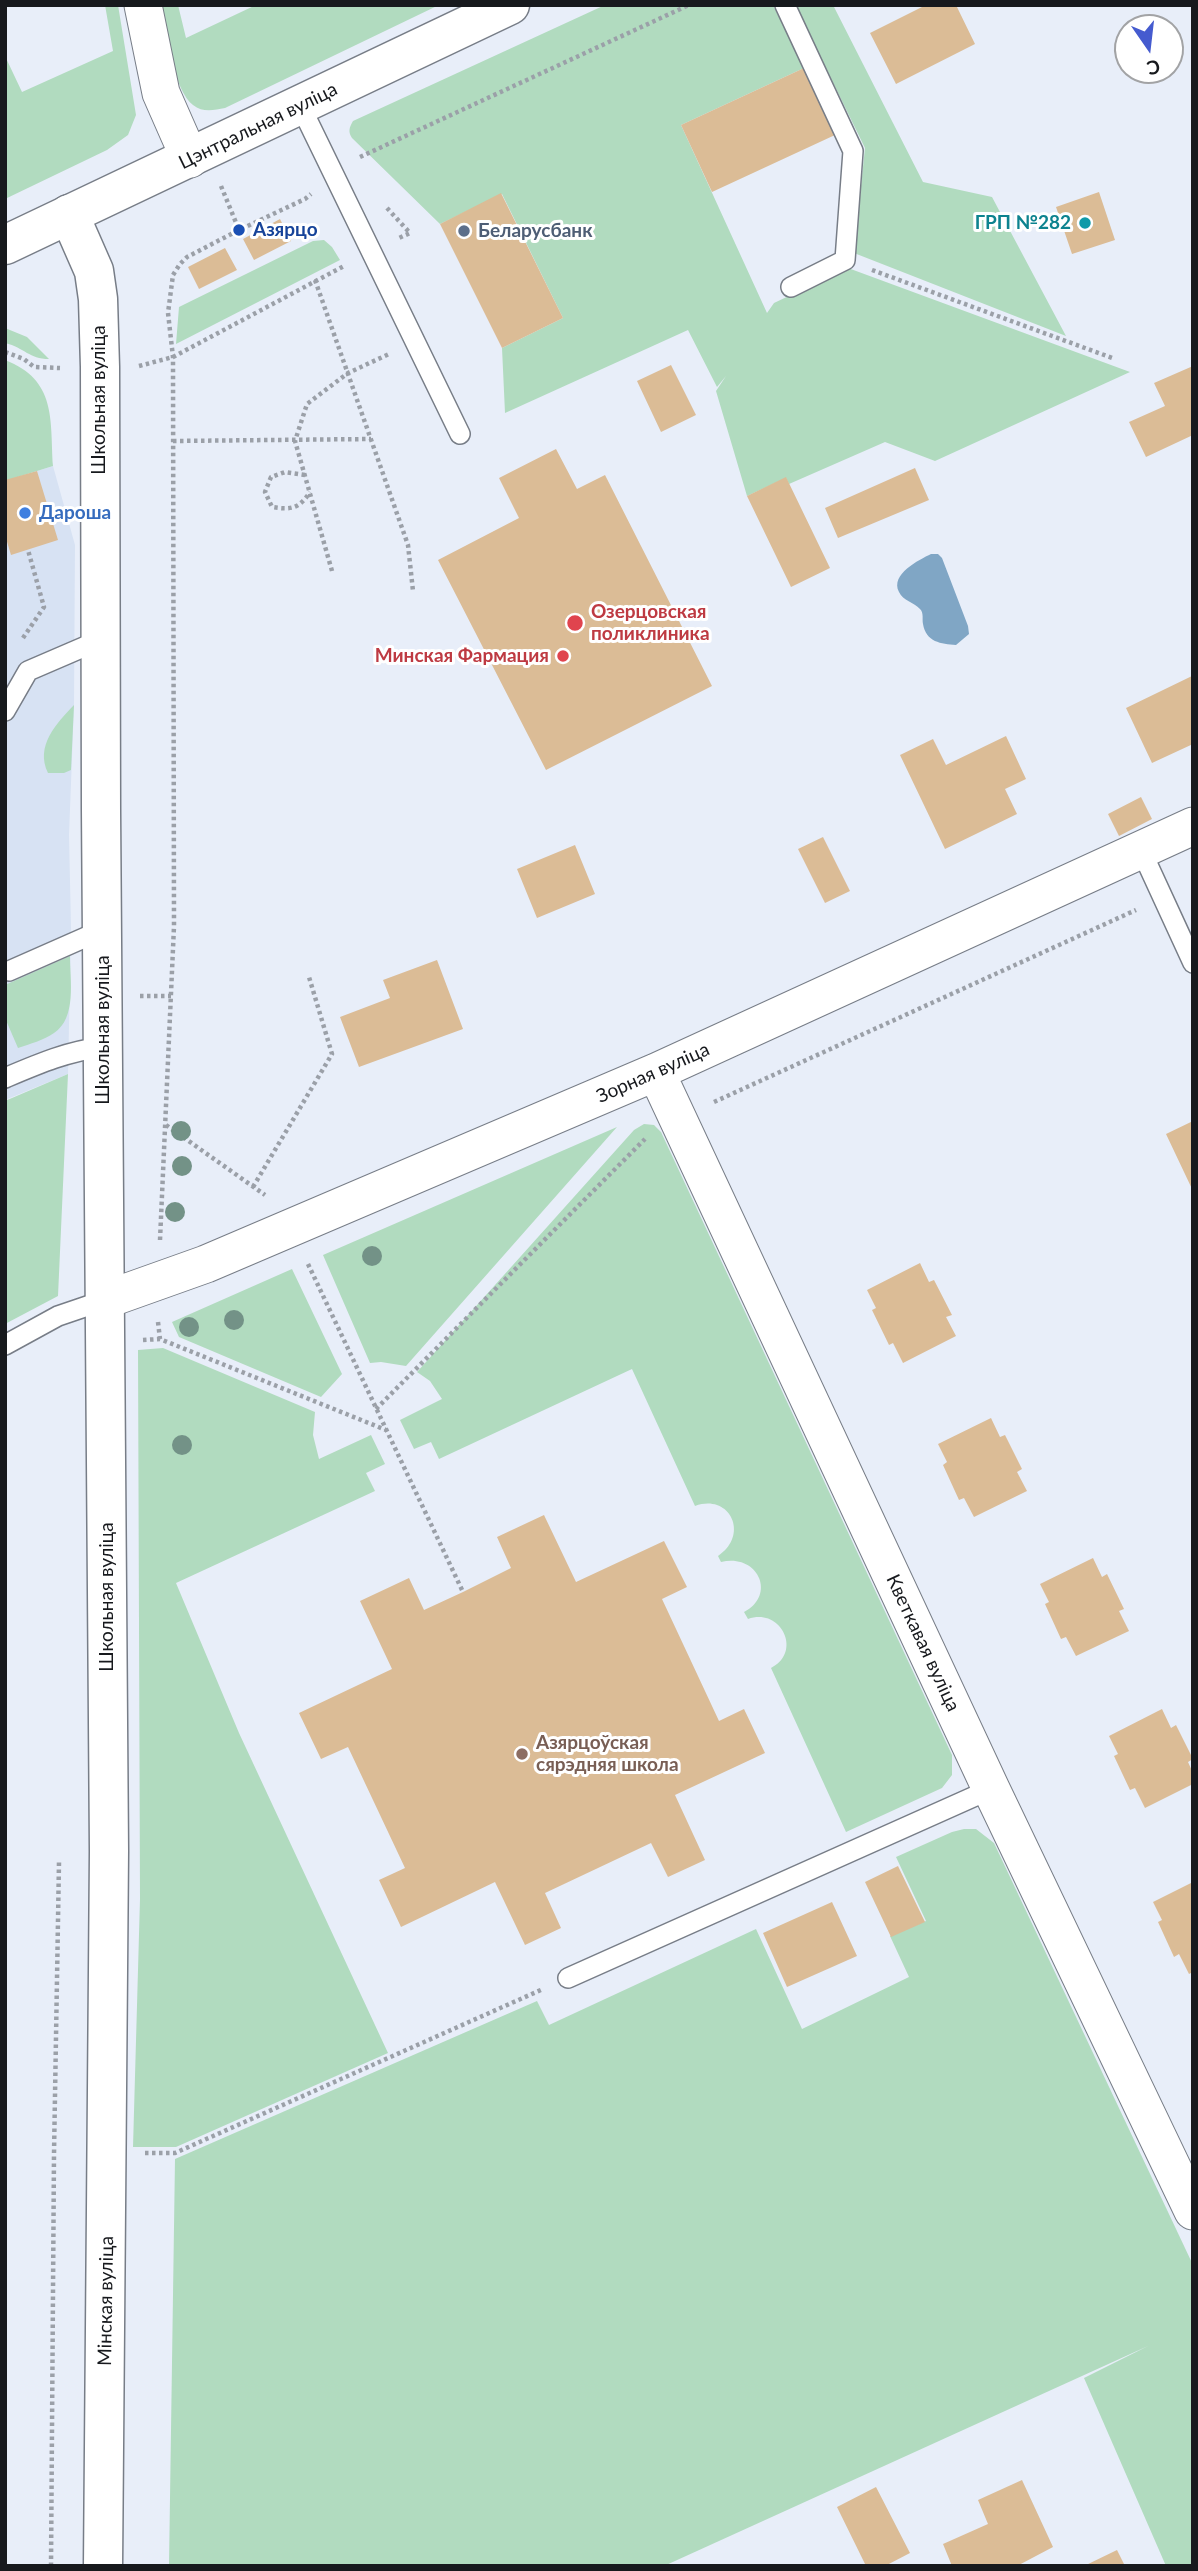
<!DOCTYPE html>
<meta charset="utf-8">
<style>
body{margin:0}
#map{position:relative;width:1198px;height:2571px;overflow:hidden;background:#e8eef9;font-family:Lato,sans-serif}
canvas{display:block}
.frame{position:absolute;inset:0;border:7px solid #17191d;pointer-events:none}
.north{position:absolute;left:1114px;top:14px;width:70px;height:70px;box-sizing:border-box;background:#fff;border:2px solid #a2a3a5;border-radius:50%;rotate:166deg;font-size:19px;font-weight:700;line-height:28px;text-align:center;color:#17191d}
.north::after{content:'';display:block;margin:auto;width:24px;height:32px;background:#455bcf;clip-path:polygon(50% 0,100% 100%,50% 72%,0 100%)}
</style>
<div id="map">
<canvas width="1198" height="2571"></canvas>
<div class="frame"></div>
<div class="north">С</div>
</div>
<script>
const g = document.querySelector('canvas').getContext('2d');
g.lineJoin = 'round';
function fillPath(path, color) { g.fillStyle = color; g.fill(path, 'evenodd'); }
function stroke(path, color, width, dash) { g.strokeStyle = color; g.lineWidth = width; g.lineCap = dash ? 'butt' : 'round'; g.setLineDash(dash || []); g.stroke(path); }
function write(font, color, halo, rows, align = 'center') {
  g.font = font + ' Lato,sans-serif'; g.lineWidth = 6; g.setLineDash([]); g.textBaseline = 'middle'; g.strokeStyle = halo; g.fillStyle = color; for (const [text, x, y, turn = 0] of rows) {
    g.save(); g.translate(x, y); g.rotate((+turn || 0) * Math.PI / 180); g.textAlign = isNaN(turn) ? turn : align; if (halo) g.strokeText(text, 0, 0); g.fillText(text, 0, 0); g.restore();
  }
}
const built = new Path2D(`
 M53,466L75,545L74,705L69,835L71,928L68,1074L5,1100V481Z`);
const green = new Path2D(`
 M105,5H118L136,115L128,135L107,150L5,199V56L22,92L113,51Z
 M159,5H178L186,38L256,5H439L225,108C214,110 203,113 193,105C175,92 163,28 159,5Z
 M605,5H773L804,68L681,125L767,313L774,303L848,268L1130,372L935,461L885,442L789,484L786,478L747,496L716,391L726,376L717,387L688,330L505,413L502,348L563,318L502,194L440,224L352,138C348,132 349,128 353,121Z
 M795,5H833L923,182L992,197L1066,336L854,253L865,148Z
 M324,240L332,247L340,260L176,344L179,307L313,241Z
 M5,328L27,337L49,359C29,359 25,348 5,343Z
 M5,360C57,380 50,420 53,466L5,481Z
 M74,705L71,770L64,773H48C35,746 56,724 74,705Z
 M70,956C70,980 77,1018 54,1033C44,1040 30,1044 18,1048L5,1018V985Z
 M68,1074L58,1296L5,1324V1101Z
 M644,1124L654,1125L661,1132L952,1755V1775L942,1788L846,1832L771,1668C803,1652 781,1607 748,1619L744,1612C777,1595 758,1553 721,1562L718,1556C750,1535 730,1493 695,1506L632,1369L439,1459L431,1442L414,1449L400,1420L442,1399L430,1381L417,1372L634,1130Z
 M617,1127L406,1366L381,1362L370,1363L323,1255Z
 M292,1269L342,1374L321,1397L179,1337L172,1322Z
 M163,1348L315,1412L313,1435L319,1459L371,1435L385,1464L366,1473L375,1491L176,1583L239,1733L388,2053L176,2147H133L140,1899L138,1350Z
 M964,1829H976L994,1843L1193,2265V2566H1166L1084,2378L1148,2346L664,2566H169L175,2159L537,2001L549,2025L756,1929L802,2029L909,1977L890,1936L926,1921L896,1857L952,1832Z`);
const water = new Path2D(`
 M931,554H938L942,558L968,626L969,634L956,645C941,644 926,642 923,624C922,619 924,613 920,609C914,602 903,601 899,592C890,574 919,560 931,554Z`);
const building = new Path2D(`
 M926,5H956L975,44L896,84L870,33Z
 M804,68L835,135L712,192L681,125Z
 M1099,192L1115,240L1072,254L1056,207Z
 M501,193L563,318L502,348L440,224Z
 M280,219L291,241L254,260L243,239Z
 M225,248L237,270L199,289L188,267Z
 M671,365L696,415L661,432L637,381Z
 M1193,366V435L1146,457L1129,422L1165,406L1154,383Z
 M556,449L577,489L605,475L712,686L546,770L438,560L519,518L499,478Z
 M915,468L929,500L838,538L825,508Z
 M37,471L58,540L11,555L5,535V480Z
 M786,477L830,568L791,587L747,496Z
 M1192,676L1193,744L1152,763L1126,708Z
 M1006,736L1026,779L1005,789L1017,814L945,849L900,755L933,739L946,765Z
 M1141,797L1152,819L1119,836L1108,814Z
 M823,837L850,891L825,903L798,849Z
 M575,845L595,894L537,918L517,869Z
 M437,960L463,1029L359,1067L340,1017L390,998L383,980Z
 M1193,1121V1191L1166,1134Z
 M920,1263L929,1282L934,1280L952,1315L946,1317L956,1336L903,1363L893,1343L889,1345L872,1310L876,1308L867,1290Z
 M991,1418L1000,1437L1005,1435L1022,1469L1017,1472L1027,1491L974,1517L964,1498L959,1500L943,1465L947,1462L938,1444Z
 M544,1515L576,1582L664,1541L687,1587L662,1599L719,1721L744,1709L765,1753L675,1795L705,1860L668,1877L651,1843L545,1893L561,1928L525,1945L495,1882L401,1927L379,1880L405,1868L348,1747L321,1759L299,1713L392,1669L360,1601L409,1578L424,1610L463,1592L511,1568L497,1537Z
 M1093,1558L1102,1577L1107,1574L1124,1609L1119,1611L1129,1631L1076,1656L1066,1637L1061,1639L1045,1604L1049,1602L1040,1584Z
 M1162,1709L1171,1728L1176,1725L1193,1759L1188,1762L1193,1773V1784L1145,1808L1135,1788L1130,1790L1114,1756L1118,1754L1109,1736Z
 M898,1866L925,1922L891,1937L865,1882Z
 M1193,1882V1972L1189,1974L1179,1954L1174,1957L1158,1922L1162,1920L1153,1902Z
 M832,1902L857,1956L787,1987L763,1933Z
 M1022,2480L1053,2547L1017,2566H952L943,2544L988,2524L978,2500Z
 M876,2487L910,2553L885,2566H866L837,2507Z
 M1117,2550L1125,2566H1084Z`);
const path = new Path2D(`
 M360,157L689,5
 M221,186L239,230
 M387,208L410,233L399,238
 M872,270L1115,359
 M315,280L408,545L413,591
 M5,352L24,359L34,367L60,368
 M139,366L173,357L344,266
 M173,441L371,439
 M305,475L285,472L271,477L265,492L272,507C291,510 299,509 310,492
 M332,571L295,441L307,404L348,373L389,354
 M23,638L44,607L28,550
 M140,996H171
 M714,1102L1136,910
 M166,1125L265,1195
 M253,1187L332,1054L309,977
 M160,1240L174,926L173,357L168,313L173,275L180,264L187,257L239,230L305,199L311,194
 M308,1264L463,1592
 M158,1322L160,1339
 M143,1340L160,1339L386,1430
 M376,1409L645,1139
 M145,2153H175L543,1989
 M51,2566L54,2154L59,1862`);
const service = new Path2D(`
 M785,5L853,151L845,260L791,287
 M300,105L460,434
 M5,711L28,671L100,640
 M1141,850L1193,963
 M9,971L102,930
 M5,1078C38,1064 68,1051 103,1047
 M5,1345L58,1316L105,1300
 M568,1978L991,1789`);
const minor = new Path2D(`
 M143,5L161,93L190,159
 M656,1072L991,1789L1193,2211
 M105,1300L206,1264L656,1072L1193,826`);
const tertiary = new Path2D(`
 M69,214L94,271L98,299L100,367L101,810L109,1851L103,2566`);
const secondary = new Path2D(`
 M5,245L510,5`);
const trees = [
 [181,1131],
 [182,1166],
 [175,1212],
 [372,1256],
 [234,1320],
 [189,1327],
 [182,1445]
];
const markers = [
 [1085,223,7,"#0f9aa8"],
 [239,230,7,"#1a4fb4"],
 [464,231,7,"#5c6f8a"],
 [25,513,7,"#3f7fe0"],
 [575,623,9,"#e0444e"],
 [563,656,7,"#e0444e"],
 [522,1754,7,"#8d6e63"]
];
const streetNames = [
 ["Цэнтральная вуліца",258,126,-26],
 ["Школьная вуліца",99,400,-90],
 ["Школьная вуліца",103,1030,-90],
 ["Зорная вуліца",653,1073,-24],
 ["Школьная вуліца",107,1597,-90],
 ["Кветкавая вуліца",923,1643,65],
 ["Мінская вуліца",106,2301,-89]
];
const cultureNames = [
 ["ГРП №282",1071,223]
];
const transitNames = [
 ["Азярцо",253,230]
];
const serviceNames = [
 ["Беларусбанк",478,231]
];
const shopNames = [
 ["Дароша",39,513]
];
const healthNames = [
 ["Озерцовская",591,612],
 ["поликлиника",591,634],
 ["Минская Фармация",549,656,"right"]
];
const educationNames = [
 ["Азярцоўская",536,1743],
 ["сярэдняя школа",536,1765]
];
fillPath(built, '#d7e2f3');
fillPath(green, '#b1dbbf');
fillPath(water, '#80a6c5');
fillPath(building, '#dbbc96');
stroke(service, '#777d87', 22);
stroke(minor, '#777d87', 39);
stroke(tertiary, '#777d87', 41);
stroke(secondary, '#777d87', 41);
stroke(path, '#9ba0a8', 4.5, [3.5, 3.5]);
stroke(service, '#fff', 19);
stroke(minor, '#fff', 37);
stroke(tertiary, '#fff', 38);
stroke(secondary, '#fff', 38);
g.fillStyle = '#739287';
for (const [x, y] of trees) { g.beginPath(); g.arc(x, y, 10, 0, 2 * Math.PI); g.fill(); }
for (const [x, y, r, color] of markers) { const dot = new Path2D(); dot.arc(x, y, r, 0, 2 * Math.PI); g.fillStyle = color; g.fill(dot); stroke(dot, '#fff', 2.5); }
write('19px', '#17191d', '#fff', streetNames);
write('bold 19px', '#0d838f', '#fff', cultureNames, 'right');
write('bold 19px', '#164399', '#fff', transitNames, 'left');
write('bold 19px', '#4e5e75', '#fff', serviceNames, 'left');
write('bold 19px', '#366cbe', '#fff', shopNames, 'left');
write('bold 19px', '#be3a42', '#fff', healthNames, 'left');
write('bold 19px', '#785e54', '#fff', educationNames, 'left');
</script>
